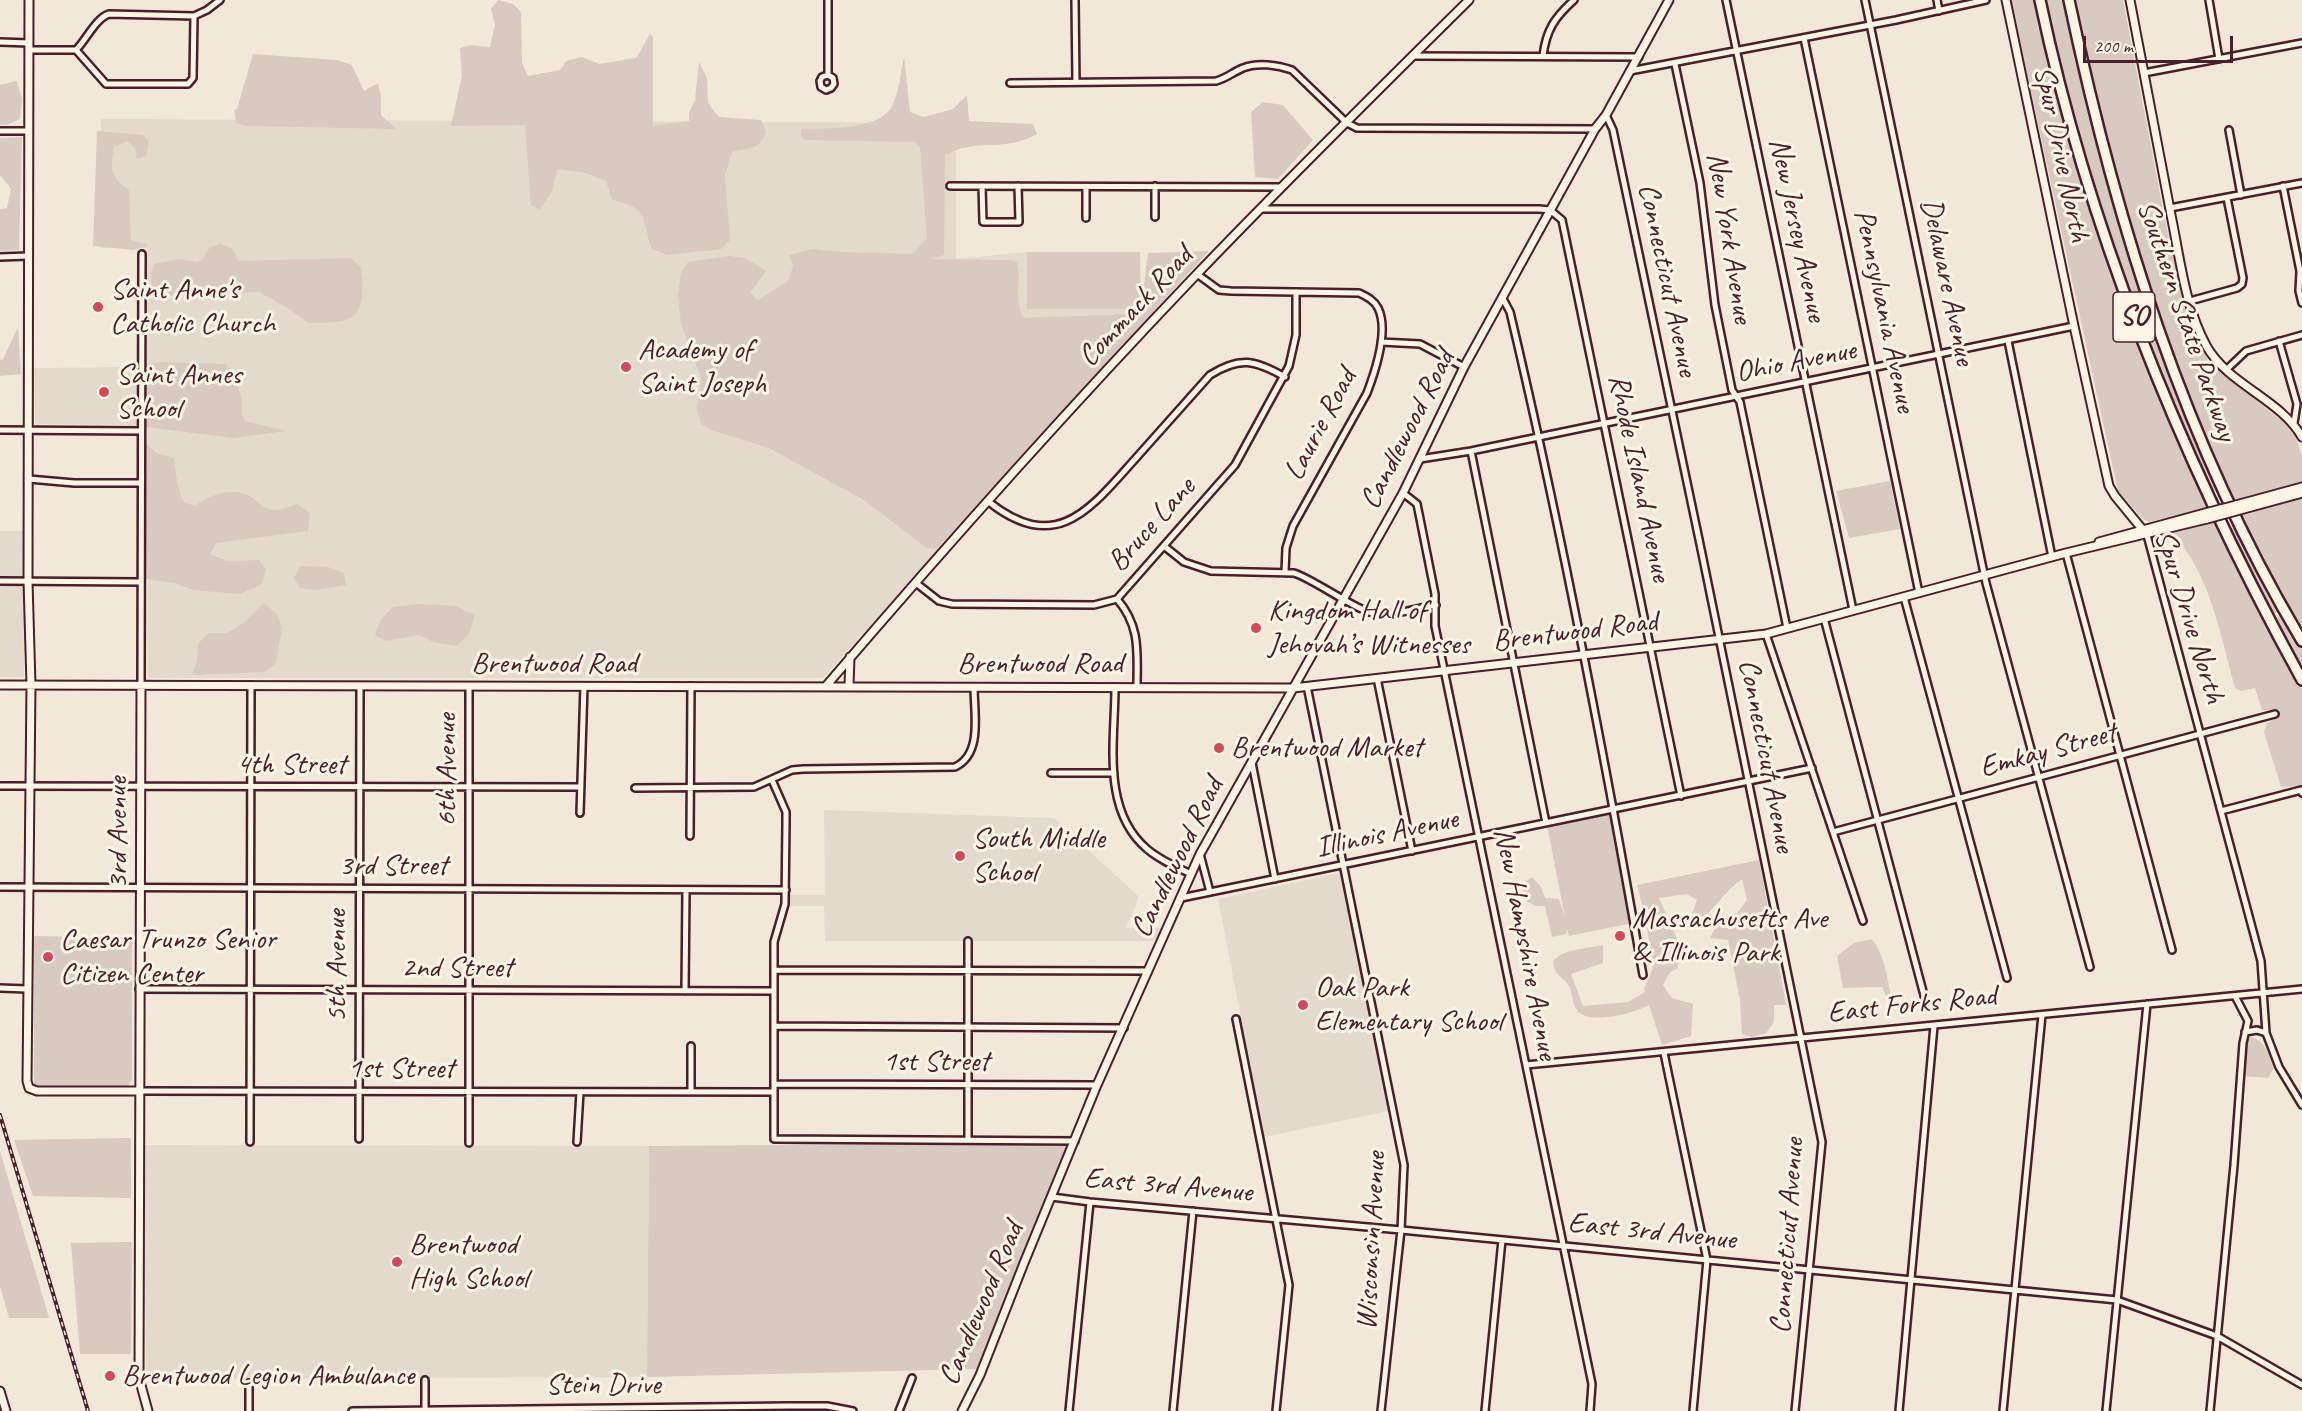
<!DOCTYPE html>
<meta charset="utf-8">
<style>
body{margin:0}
#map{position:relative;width:2302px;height:1411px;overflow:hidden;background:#f1e8da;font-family:Caveat,sans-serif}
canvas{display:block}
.scale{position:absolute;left:2083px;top:36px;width:150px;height:27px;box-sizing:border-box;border:3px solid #4a1f2b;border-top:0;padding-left:8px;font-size:18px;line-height:21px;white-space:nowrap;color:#4a1f2b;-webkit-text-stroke:4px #fcf5e5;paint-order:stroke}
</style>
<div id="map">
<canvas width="2302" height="1411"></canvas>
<div class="scale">200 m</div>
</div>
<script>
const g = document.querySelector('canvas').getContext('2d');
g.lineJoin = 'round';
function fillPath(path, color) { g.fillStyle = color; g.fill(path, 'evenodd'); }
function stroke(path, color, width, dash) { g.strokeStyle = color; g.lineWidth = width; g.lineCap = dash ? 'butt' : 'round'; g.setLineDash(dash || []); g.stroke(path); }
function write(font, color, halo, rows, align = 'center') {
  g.font = font + ' Caveat,sans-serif'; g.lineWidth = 6; g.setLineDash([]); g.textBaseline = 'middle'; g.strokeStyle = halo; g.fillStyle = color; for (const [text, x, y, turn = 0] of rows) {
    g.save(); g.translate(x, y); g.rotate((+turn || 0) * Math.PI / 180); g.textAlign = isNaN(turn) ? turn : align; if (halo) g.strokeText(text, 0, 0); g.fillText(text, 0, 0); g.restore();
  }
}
const built = new Path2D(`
 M101,119L956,123V259L1027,252V309H1156L823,678H148L147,248H100Z
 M136,367V425L37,424L35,422L33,368Z
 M0,531H23L24,677H0Z
 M824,810L1054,818L1139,897L1126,928H1162L1156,941H825L824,906H789V895H825Z
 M1340,873L1389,1111L1264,1137L1218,899Z
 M144,1145L649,1146L647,1377L146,1379Z`);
const green = new Path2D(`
 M498,0L513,4L521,12L522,63L528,76L560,70L566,61L582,57L599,64L636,58L650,34L653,37V126L689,121V113L695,100L699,62L707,78L708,103L719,117L761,120L766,132C758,152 751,146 732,152L725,175L730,240L721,249L667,255L652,249C646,237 647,215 635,208C629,204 619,202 612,199L606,181L586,173L557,169L553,189L540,210L531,205L525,125L451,126L462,76L460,48L471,45L490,47L495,25L491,9Z
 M2011,0H2035C2066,173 2134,333 2203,493L2201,494L2209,507L2149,522L2143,519L2118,491Z
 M2044,0H2064L2099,148L2158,340L2176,392L2217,490L2212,492C2177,411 2141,330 2112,247C2084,166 2063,83 2044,0Z
 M2074,0H2123L2164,215L2183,301L2196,337L2210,364L2282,421L2295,436L2302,456V482L2232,501C2159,341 2111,171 2074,0Z
 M253,54L337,60L352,65L364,91L378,83L381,97V115L396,129L247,126L236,123L234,110L237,109Z
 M904,57L910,112L924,117L953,109L967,95L969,121L1033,124L1037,134C1011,149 990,142 963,148C957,149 951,153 945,155L944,255L930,259L1010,260L1017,262C1022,281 1013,301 1024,318L1134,314L1141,312V309H1027V252H1140L1141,308L1148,253L1209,251L937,548L928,549L864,500L769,448L711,430L701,424L697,409L701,378L681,324L678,296L681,272L688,262L729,256L745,258L766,271L750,293L758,300L788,281L793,266L789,255L813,249L840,252L913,254L927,238L920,148L915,142L805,140L801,137V129C825,128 876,131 891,108C899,93 901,73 904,57Z
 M17,81L22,99L20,119L7,125H0V85Z
 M1263,102L1283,105L1313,140L1278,179L1255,177L1251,112Z
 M97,131L143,135L149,141L146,156L137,159L135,148L127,141L114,147C110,169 110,176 129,190L131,240L149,245L133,250L93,246Z
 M22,137L19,250L0,251V209L7,208L11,189L0,175V138Z
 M221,244L233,249L238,261L350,258L360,266C363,276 363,284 362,294C361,327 333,322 308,323L291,310L259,292L164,296L151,286V273L154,264L179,259L197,262L202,260L210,247Z
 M18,327L21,374L0,376V360L3,359Z
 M163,362L226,364C232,375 238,385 241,397C244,408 239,409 245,421L286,431L233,438L146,427V364Z
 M145,443L156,453L174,458L177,482L183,502L195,506C211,494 235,486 253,498C260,503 265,510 274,510C280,511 290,506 297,504L310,513L308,531L216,543L210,554L227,561L259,560L266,569L262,584L240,594L193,590L174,583L146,579Z
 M1890,481L1900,529L1849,538L1836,491Z
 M2302,496V631L2239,514Z
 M2216,520L2302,689V786L2281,787L2264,732L2267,723L2278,717L2279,710H2262L2255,688L2241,691L2235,688C2221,638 2212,582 2179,541L2161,540V537Z
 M2235,527L2278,609L2277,612L2274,614L2230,530Z
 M300,566L328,567L344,573L346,585L315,590L300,588L294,578Z
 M264,603L277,614L282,628L276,663L265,672L198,675L192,674L197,661L198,644L208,633H227L242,624Z
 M420,604L456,606L475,615L469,634L457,646L433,642L419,635L386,641L375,635L381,619L393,607Z
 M2278,616L2283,618L2302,650V672L2275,623Z
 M1606,813L1613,815L1632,923L1569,936L1567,929L1566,934L1552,937L1545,906H1536L1526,901L1522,884L1532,877L1541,887L1545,898L1559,899L1565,918L1547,825Z
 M1759,860L1786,1005H1774V1022L1766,1033L1752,1037L1742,1034L1740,1000L1728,940L1710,938L1718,922L1737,913L1747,900L1742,879C1723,892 1715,911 1695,924L1692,914L1697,900L1687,894L1659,898L1680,945L1678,968L1670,972L1663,985L1672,998L1693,1004L1691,1036L1662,1045L1649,1005C1636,1013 1587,1026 1577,1010C1572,1004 1573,995 1570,988C1564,975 1554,978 1553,961C1565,948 1586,949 1603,945V963L1571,974L1583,1006L1628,1002L1645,992L1644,989L1653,968L1645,915L1637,885Z
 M34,936L132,938V1079L128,1087L34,1086Z
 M1872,939C1886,957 1888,983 1893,1006L1889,1003L1882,987L1843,988L1837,956L1854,943Z
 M2251,1037C2266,1041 2268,1055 2274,1068L2268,1078L2244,1076L2248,1041Z
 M131,1138V1198L33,1196L14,1140Z
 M1069,1143L977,1369L647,1377L649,1146Z
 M0,1151L49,1318H9L0,1286Z
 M132,1242L131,1354H80L71,1243Z`);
const street = new Path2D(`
 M828,0V75L833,78L834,84L831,88L826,90L821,87L820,81L822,77L828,75
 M1075,0L1076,82
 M1726,0L1853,610
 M1865,0L1986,583L2090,967
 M1937,0L1939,11
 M2209,0L2219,59
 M1804,38L1919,593
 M0,42L29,43
 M29,50H76C86,40 96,18 109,14L194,16L207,10L220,0
 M76,50L106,84H188L193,78L194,16
 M1413,56L1639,57
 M1543,56C1546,30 1555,17 1574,0
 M1675,64L1700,183L1715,305L1732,390L1740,402L1787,628
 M1630,71L1896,20L1986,0
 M2144,73L2302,43
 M1010,83L1216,81C1227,78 1233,72 1243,68C1257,62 1278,65 1292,70L1347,123L1357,128L1595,129
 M1606,115L1613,130L1701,549L1822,1142L1795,1411
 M2229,130L2241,195
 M0,131H28
 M950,186L1282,187
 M982,186L983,222H1019L1018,186
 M2283,186L2300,271L2299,291L2302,303
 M2170,208L2302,183
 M1261,209H1539L1550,210L1562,220L1681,796
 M1155,217V186
 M1086,218V187
 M0,257L28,256
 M1197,274L1219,290L1231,291L1359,293C1367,297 1374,300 1378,308C1389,330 1375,372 1367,393L1293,526L1286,548L1285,572
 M1502,297L1510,312C1562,531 1604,753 1643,975
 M2190,301L2237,288L2242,284L2243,278L2227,198
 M2008,341L2052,557
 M2279,341L2297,404L2294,423
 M1381,342L1420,344L1464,367
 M2226,370L2246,351L2302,335
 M0,430L141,431
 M1471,451L1546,823
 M1420,459L1471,451L2074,326
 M29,479L74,483H141
 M1403,493L1417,504L1435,594V626L1592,1384L1590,1411
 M989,502C1057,556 1091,508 1136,458C1161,430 1185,403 1210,375C1240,356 1255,360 1285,377
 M2147,535L2261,961L2266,1033L2279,1067L2302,1105
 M1164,546L1184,562L1211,571L1294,573C1318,581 1359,614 1380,614C1398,615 1418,608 1436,605
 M2066,553L2172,950
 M0,581L141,582
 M916,583L939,601L952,604L1094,605L1117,599L1235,465L1289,366L1296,335V292
 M1904,597L2007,978
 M1117,599C1141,627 1137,652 1137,687
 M1824,618L1925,999
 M1766,634L1863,921
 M1377,678L1412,851
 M141,686L142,254
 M1307,686L1404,1165L1401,1230L1381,1411
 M1115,687C1115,741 1101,810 1147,849C1160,860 1176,867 1191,874
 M1252,763L1275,879
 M1051,773H1114
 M772,780L786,812V823L785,904L774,942V1139L1075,1141
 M0,786L581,787
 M635,788L754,787L792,770L803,769L955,767C983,754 974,713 974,687
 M2221,811L2301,790L2302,793
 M580,813L584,686
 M1833,832L2275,714
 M690,836L691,686
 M1200,854L1210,892
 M0,887L786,890
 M1181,898L1812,768
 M774,970L1148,971
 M0,988L27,989
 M139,989L774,991
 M685,991L686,890
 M1236,1019L1289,1285L1276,1411
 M774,1026L1124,1028
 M2245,1032L2257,1030L2266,1033
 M1664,1053L1707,1260L1693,1411
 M1526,1065L2302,989
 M774,1084L1097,1085
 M139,1091L773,1092
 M691,1092V1046
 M359,1139L360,686
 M968,1140V941
 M250,1142L251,685
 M577,1142L580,1092
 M469,1143V686
 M1052,1197L1090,1202L1401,1230L2117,1300L2217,1336L2302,1385
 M425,1380V1411
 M249,1383V1411
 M352,1411L789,1406H827L853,1411
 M899,1411L912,1378
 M1069,1411L1090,1202
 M1173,1411L1193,1211
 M1485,1411L1502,1240
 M1899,1411L1934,1026
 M2003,1411L2042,1015
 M2106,1411L2147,1004
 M2210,1411L2234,1165L2243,1043L2248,1021L2235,996`);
const secondary = new Path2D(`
 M29,0L28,581L31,685L27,1081L29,1088L37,1091H139
 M2006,0L2074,326L2109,486L2115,496L2147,535
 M2130,0C2144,72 2157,143 2171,215C2180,258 2185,308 2207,347C2229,385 2280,399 2302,437
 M2236,505L2302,487
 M2240,510L2302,493
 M2099,542L2205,513
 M0,685L1293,688L1766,634L2066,553L2207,519
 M141,686L139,1378L148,1411
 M826,686C946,546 1069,408 1196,275C1285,182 1377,91 1469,0
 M849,686L850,657
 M0,1391L6,1411
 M962,1411L980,1375L1024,1263L1097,1085L1200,854L1403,493L1464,367L1595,129L1606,115L1669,0`);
const highway = new Path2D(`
 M2040,0C2090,238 2185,467 2302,680
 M2069,0C2116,223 2184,444 2302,641`);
const rail = new Path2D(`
 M0,1115L88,1411`);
const secondaryBridge = new Path2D(`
 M2205,513L2236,505
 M2207,519L2240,510`);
const markers = [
 [98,307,6,"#d1495b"],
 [626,367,6,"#d1495b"],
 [104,392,6,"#d1495b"],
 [1256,628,6,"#d1495b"],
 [1219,748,6,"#d1495b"],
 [960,856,6,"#d1495b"],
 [1620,936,6,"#d1495b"],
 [48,957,6,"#d1495b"],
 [1303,1005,6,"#d1495b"],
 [397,1262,6,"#d1495b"],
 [110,1376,6,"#d1495b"]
];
const shields = [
 [2134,317,42]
];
const shieldNames = [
 ["SO",2134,317]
];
const streetNames = [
 ["Spur Drive North",2061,154,78],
 ["New Jersey Avenue",1797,230,78],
 ["New York Avenue",1729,238,81],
 ["Connecticut Avenue",1667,280,78],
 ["Delaware Avenue",1947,282,78],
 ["Commack Road",1136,307,-47],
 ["Pennsylvania Avenue",1884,311,78],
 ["Southern State Parkway",2186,321,71],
 ["Ohio Avenue",1796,362,-11],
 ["Laurie Road",1321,425,-62],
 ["Candlewood Road",1408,430,-63],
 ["Rhode Island Avenue",1639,478,78],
 ["Bruce Lane",1152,525,-48],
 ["Spur Drive North",2189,617,73],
 ["Brentwood Road",1575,632,-7],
 ["Brentwood Road",554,664],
 ["Brentwood Road",1040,664],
 ["Emkay Street",2048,751,-15],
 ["Connecticut Avenue",1766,756,79],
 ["4th Street",291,765],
 ["6th Avenue",447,770,-90],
 ["3rd Avenue",118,833,-90],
 ["Illinois Avenue",1387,834,-12],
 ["Candlewood Road",1178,858,-64],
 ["3rd Street",393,866],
 ["New Hampshire Avenue",1525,944,79],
 ["5th Avenue",337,966,-90],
 ["2nd Street",457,968],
 ["East Forks Road",1912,1005,-6],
 ["1st Street",936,1062],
 ["1st Street",401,1069],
 ["East 3rd Avenue",1168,1186,5],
 ["East 3rd Avenue",1652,1232,6],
 ["Connecticut Avenue",1788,1236,-86],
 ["Wisconsin Avenue",1372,1241,-87],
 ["Candlewood Road",982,1304,-67],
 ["Stein Drive",603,1385]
];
const poiNames = [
 ["Saint Anne's",110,290],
 ["Catholic Church",110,324],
 ["Academy of",638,350],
 ["Saint Joseph",638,384],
 ["Saint Annes",116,375],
 ["School",116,409],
 ["Kingdom Hall of",1268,611],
 ["Jehovah’s Witnesses",1268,645],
 ["Brentwood Market",1231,748],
 ["South Middle",972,839],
 ["School",972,873],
 ["Massachusetts Ave",1632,919],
 ["& Illinois Park",1632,953],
 ["Caesar Trunzo Senior",60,940],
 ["Citizen Center",60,974],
 ["Oak Park",1315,988],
 ["Elementary School",1315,1022],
 ["Brentwood",409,1245],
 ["High School",409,1279],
 ["Brentwood Legion Ambulance",122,1376]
];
fillPath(built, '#e4d9cd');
fillPath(green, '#d8cac0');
stroke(street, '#4a1f2b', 10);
stroke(secondary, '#4a1f2b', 11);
stroke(highway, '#4a1f2b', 14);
stroke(street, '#fcf5e5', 5);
stroke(secondary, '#fcf5e5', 7);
stroke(highway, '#fcf5e5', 9);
stroke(rail, '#4a1f2b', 4);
stroke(rail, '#fcf5e5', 1.5, [4.5]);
stroke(secondaryBridge, '#4a1f2b', 11, []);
stroke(secondaryBridge, '#fcf5e5', 7);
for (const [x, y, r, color] of markers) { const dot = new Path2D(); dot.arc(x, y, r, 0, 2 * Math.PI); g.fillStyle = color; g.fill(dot); stroke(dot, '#fcf5e5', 2); }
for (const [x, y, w] of shields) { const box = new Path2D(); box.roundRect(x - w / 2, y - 25, w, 50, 4.5); g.fillStyle = '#fcf5e5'; g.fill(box); stroke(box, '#4a1f2b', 1.5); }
write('bold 28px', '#4a1f2b', null, shieldNames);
write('30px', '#4a1f2b', '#fcf5e5', streetNames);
write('30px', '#4a1f2b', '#fcf5e5', poiNames, 'left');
</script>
